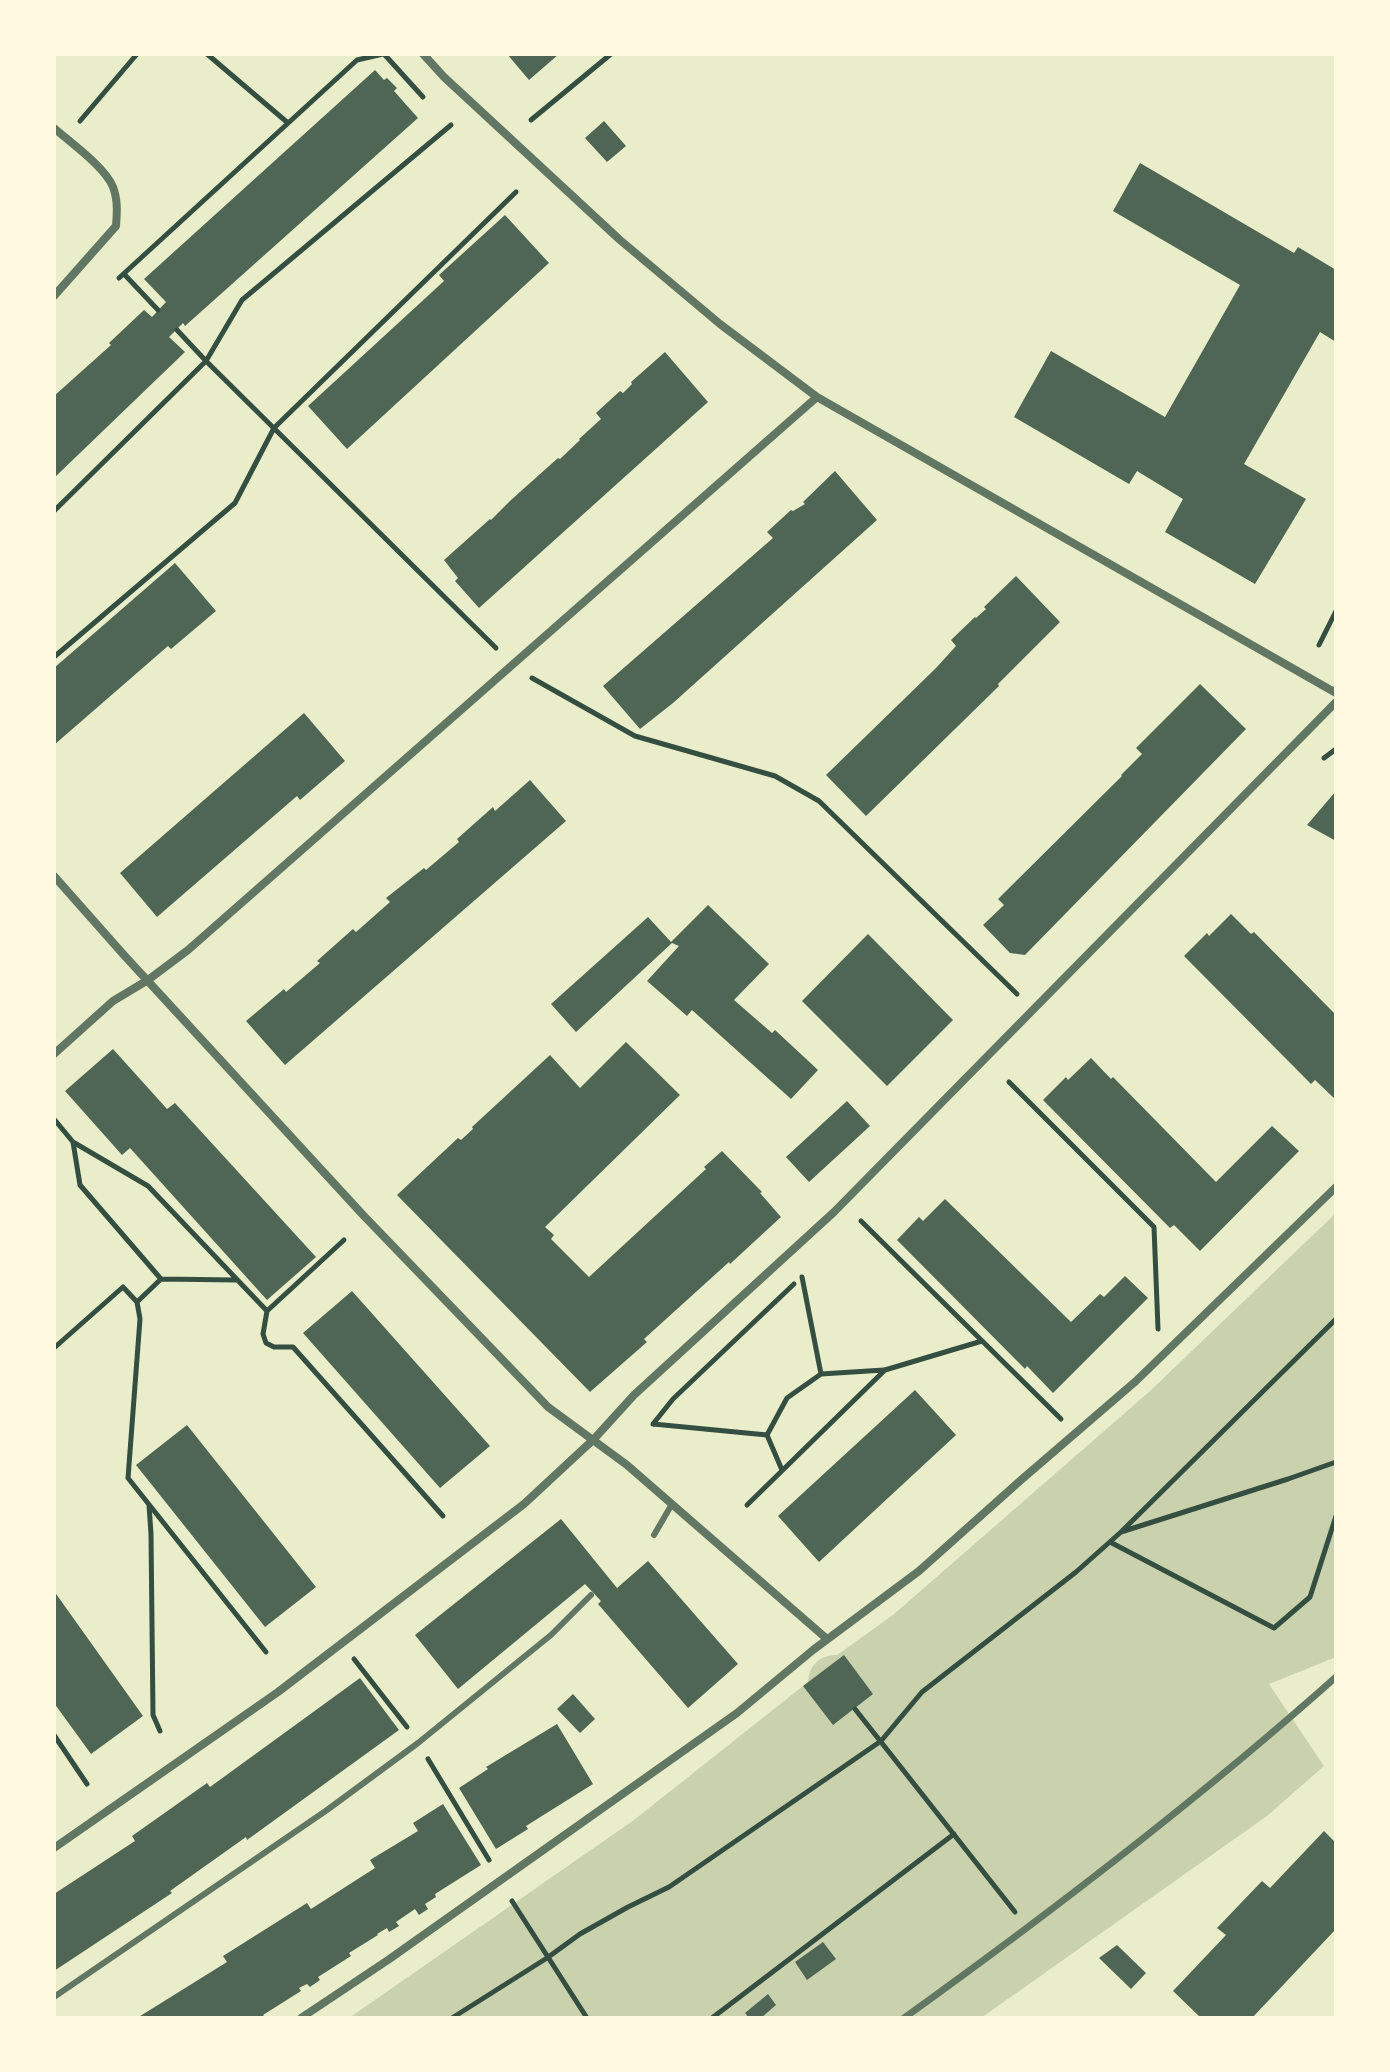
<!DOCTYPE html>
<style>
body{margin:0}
#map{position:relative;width:1390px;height:2072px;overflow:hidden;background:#e9edc9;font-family:"Varela Round",sans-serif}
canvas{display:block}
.frame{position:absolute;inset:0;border:56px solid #fefae0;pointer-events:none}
</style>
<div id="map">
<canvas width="1390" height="2072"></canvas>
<div class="frame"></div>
</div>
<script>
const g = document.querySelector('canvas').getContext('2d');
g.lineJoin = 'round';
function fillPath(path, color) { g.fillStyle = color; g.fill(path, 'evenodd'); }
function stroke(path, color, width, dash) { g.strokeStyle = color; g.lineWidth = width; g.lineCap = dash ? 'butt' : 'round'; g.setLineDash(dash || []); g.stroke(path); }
const green = new Path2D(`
 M1336,1213V1657L1269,1684L1324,1766L1267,1816L981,2018H349L634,1820L808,1682C809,1665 820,1655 837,1655L893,1615L1150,1391Z`);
const building = new Path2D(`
 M507,54H559L529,80Z
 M375,70L384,80L387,78L397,88L394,91L418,118L185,326L183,323L169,337L185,352L54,478V396L111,345L109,343L144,310L152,317L166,302L144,279Z
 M604,121L626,146L607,162L585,138Z
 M1140,163L1294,253L1298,247L1336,270V342L1320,332L1244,464L1306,499L1255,584L1165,532L1183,499L1137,471L1129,484L1014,417L1051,351L1165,417L1240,285L1113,211Z
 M505,215L549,263L347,449L308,406L444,281L439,275Z
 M665,352L708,402L479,608L455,581L458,578L444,560L490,519L491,520L511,500L558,458L560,459L580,440L579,439L601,419L596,413L620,391L623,393L632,384L631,382Z
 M835,471L877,520L673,703L640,729L603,686L773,538L767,532L791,510L793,511L805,504L803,502Z
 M175,563L216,611L171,649L168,646L54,745V668Z
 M1016,576L1060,622L998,684L999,686L866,816L826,775L936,668L956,646L951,640L975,617L976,618L986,609L984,607Z
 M1200,684L1246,729L1025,955L1010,953L983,925L1004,905L998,899L1122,776L1121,775L1142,754L1136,748Z
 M304,713L345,761L300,800L297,796L157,917L120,873Z
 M530,780L566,821L285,1065L246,1021L284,989L286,992L320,963L317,961L353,929L356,932L390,902L386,898L424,868L426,870L459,842L457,839L493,807L495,811Z
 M1336,791V841L1307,825Z
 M708,905L769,964L734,1000L772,1033L775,1030L818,1070L791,1099L692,1010L687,1016L647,981L679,946L672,943L576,1032L551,1004L648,917L671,942Z
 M1231,914L1251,934L1254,932L1336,1015V1100L1315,1080L1311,1084L1184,956L1207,933L1209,936Z
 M868,934L953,1020L887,1086L802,1001Z
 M626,1042L680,1095L545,1227L554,1235L551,1239L589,1277L706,1169L704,1167L722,1151L762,1192L760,1193L781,1217L730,1264L729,1262L644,1339L647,1342L590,1392L397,1195L458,1138L461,1140L473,1129L472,1127L550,1055L580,1088Z
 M113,1049L167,1109L175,1103L316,1257L267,1300L130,1148L122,1155L65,1091Z
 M1091,1058L1111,1079L1113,1077L1216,1182L1272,1126L1299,1151L1200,1251L1174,1225L1170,1228L1043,1100L1066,1077L1068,1080Z
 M847,1101L870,1126L809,1182L786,1157Z
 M945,1199L1071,1322L1100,1294L1104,1297L1125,1276L1148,1298L1053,1393L1027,1366L1025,1369L897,1240L919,1217L923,1221Z
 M352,1291L490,1446L440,1488L303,1333Z
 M915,1390L956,1435L819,1562L778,1516Z
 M187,1425L316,1587L265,1627L136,1465Z
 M561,1519L617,1588L648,1561L738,1664L688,1708L598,1604L601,1601L585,1584L458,1689L415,1635Z
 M54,1591L143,1716L91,1754L54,1703Z
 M844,1655L873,1694L833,1725L803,1686Z
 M360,1678L399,1730L247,1840L246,1837L170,1891L172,1893L54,1971V1894L135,1841L132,1836L207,1783L210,1787Z
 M573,1694L595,1719L580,1733L557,1709Z
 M557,1724L593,1784L526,1826L528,1829L496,1849L459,1788L488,1769L486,1767Z
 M443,1804L481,1865L435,1894L436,1897L425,1904L428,1909L419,1915L415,1909L396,1922L399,1926L389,1932L387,1928L377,1934L378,1935L349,1953L351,1956L318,1977L320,1980L310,1987L307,1984L299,1988L301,1991L263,2015L264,2016L261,2018H137L227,1962L223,1956L307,1903L311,1909L375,1868L370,1860L418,1831L413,1823Z
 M1324,1831L1336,1843V1929L1252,2018H1201L1173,1991L1226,1935L1217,1928L1262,1881L1270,1888Z
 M823,1942L836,1959L807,1980L795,1962Z
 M1117,1945L1146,1973L1131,1989L1099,1958Z
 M768,1994L776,2005L761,2018H749L745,2013Z`);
const path = new Path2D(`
 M207,54L288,123
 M384,54L423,97
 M531,120L611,54
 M80,121L137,54
 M124,274L158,310
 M119,278L357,60L383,54
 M177,330L206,361L496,648
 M54,511L206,361L242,300L451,125
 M1319,645L1336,611
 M54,657L235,503L274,428L516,192
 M532,678L635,736L775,776L819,801L1017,994
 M1324,758L1336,749
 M1009,1082L1154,1227L1158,1329
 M54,1119L73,1142L148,1186L267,1311L263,1334L266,1343L274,1347H293L443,1516
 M73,1142L80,1185L161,1279L137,1302L140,1319L128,1478L266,1652
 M861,1221L1061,1419
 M161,1279L236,1280
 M267,1311L344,1240
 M1336,1319L1121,1532L1288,1479L1336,1462
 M54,1348L123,1287L137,1302
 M821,1374L884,1370
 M653,1424L673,1399L794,1284
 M653,1424L767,1435
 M782,1470L767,1435L787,1398L821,1374L802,1277
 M149,1505L151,1534L153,1715L160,1731
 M747,1505L885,1370L982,1341
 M1110,1542L1274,1628L1310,1597L1336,1516
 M354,1659L407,1727
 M855,1709L1015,1912
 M54,1735L87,1784
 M428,1759L489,1860
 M512,1901L587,2018
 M452,2018L547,1958L580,1934L628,1907L669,1887L881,1741L922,1692L1076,1572L1121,1532
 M712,2018L954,1834`);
const service = new Path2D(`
 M654,1535L672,1504
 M54,1997L327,1810L418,1743L551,1635L591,1595`);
const pedestrian = new Path2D(`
 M904,2018C1053,1911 1199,1799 1336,1677`);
const minor = new Path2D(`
 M423,54L444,77L620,240L720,324L817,397L1336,693
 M54,128C71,143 105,167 113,187C118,200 117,213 116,226L54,296
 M54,876L123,954L364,1216L548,1407L627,1465L827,1639
 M54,1054L113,1001L148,980L188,950L817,397
 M54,1848L278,1692L524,1504L594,1439L634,1395L834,1212L1336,702
 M301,2018L388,1960L737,1713L813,1650L919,1571L1021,1480L1136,1381L1336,1187`);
fillPath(green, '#cad2ad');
fillPath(building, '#4f6655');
stroke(path, '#344e41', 5);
stroke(service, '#617663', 6);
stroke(pedestrian, '#617663', 7);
stroke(minor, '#617663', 8);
</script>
